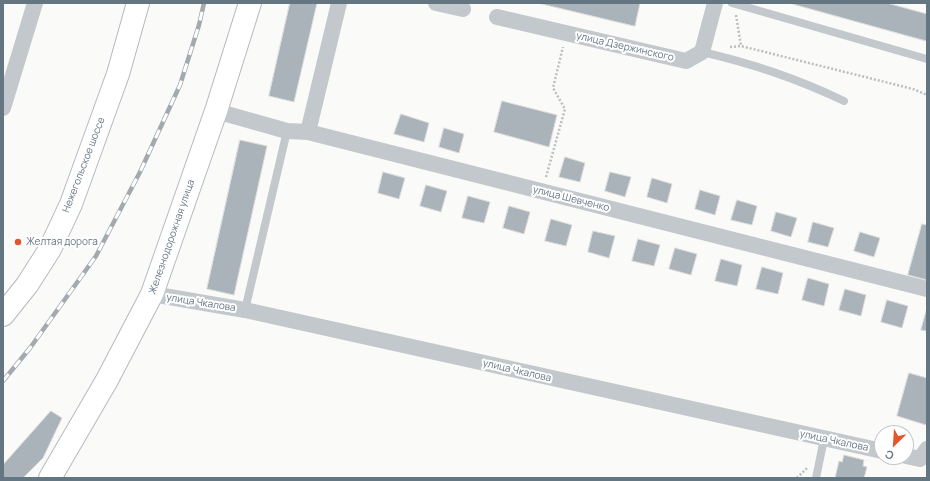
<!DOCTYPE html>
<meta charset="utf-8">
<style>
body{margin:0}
#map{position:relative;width:930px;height:481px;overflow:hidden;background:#fafaf8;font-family:Manrope,sans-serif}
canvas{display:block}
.frame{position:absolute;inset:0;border:4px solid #657683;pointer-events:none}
.north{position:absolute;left:874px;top:425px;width:40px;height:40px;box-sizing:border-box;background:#fff;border:1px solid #c1c8cd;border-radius:50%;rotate:205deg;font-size:11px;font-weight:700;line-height:16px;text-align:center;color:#657683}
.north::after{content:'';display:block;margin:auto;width:14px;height:18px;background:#e4572e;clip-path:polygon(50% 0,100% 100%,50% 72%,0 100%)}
</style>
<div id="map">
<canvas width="930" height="481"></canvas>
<div class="frame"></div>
<div class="north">С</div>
</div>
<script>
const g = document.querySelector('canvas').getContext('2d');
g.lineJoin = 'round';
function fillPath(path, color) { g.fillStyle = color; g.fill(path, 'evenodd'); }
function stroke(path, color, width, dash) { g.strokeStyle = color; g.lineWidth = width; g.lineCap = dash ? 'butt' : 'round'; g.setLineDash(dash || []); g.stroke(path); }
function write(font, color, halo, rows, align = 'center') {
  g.font = font + ' Manrope,sans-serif'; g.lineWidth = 4; g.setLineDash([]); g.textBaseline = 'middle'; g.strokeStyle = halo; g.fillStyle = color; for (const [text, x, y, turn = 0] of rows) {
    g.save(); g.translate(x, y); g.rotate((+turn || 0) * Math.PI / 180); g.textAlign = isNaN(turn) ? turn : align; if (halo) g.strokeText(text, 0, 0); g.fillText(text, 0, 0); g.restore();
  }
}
const building = new Path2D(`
 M290,3H317L294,102L269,96Z
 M538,3H640L635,26Z
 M789,3H887L927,14V41Z
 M502,101L557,115L549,147L494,132Z
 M401,114L429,123L424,142L394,134Z
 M444,128L464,134L459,153L439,147Z
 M240,140L267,146L234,295L207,289Z
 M565,157L585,163L580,182L559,177Z
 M383,172L405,178L399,199L378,193Z
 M610,172L631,177L625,197L605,191Z
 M652,178L672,184L667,203L647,197Z
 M426,185L447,191L441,212L420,206Z
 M700,190L720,196L715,215L695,209Z
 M468,196L490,202L484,223L462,218Z
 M737,200L757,206L752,225L731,220Z
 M509,206L530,212L524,234L503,228Z
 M776,212L797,218L791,237L771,231Z
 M551,219L572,225L566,246L545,241Z
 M813,222L834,228L828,247L808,242Z
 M922,224L927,225V280L908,275Z
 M593,231L615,236L609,258L588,252Z
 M860,232L880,238L874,257L854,251Z
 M638,239L660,245L654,266L632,261Z
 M675,248L697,254L691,275L669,269Z
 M721,259L742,265L737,286L715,281Z
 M762,267L783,273L778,294L756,289Z
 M808,278L829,284L824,306L802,300Z
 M845,289L866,295L861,316L839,310Z
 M887,300L908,306L902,328L881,322Z
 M927,308V331L921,330Z
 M909,373L927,378V421L926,425L897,416Z
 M51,411L62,418L43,458L23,478H3V465Z
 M844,455L864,460L863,466L867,467L864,478H835L839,461L842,462Z`);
const path = new Path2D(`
 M736,15L741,46
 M730,47L741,46L913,89L927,95
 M546,177L565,109L553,88L563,47
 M797,478L807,468`);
const lane = new Path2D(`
 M732,3L927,59
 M702,52C751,63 798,79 844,101
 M245,310L287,131
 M816,478L824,439`);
const street = new Path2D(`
 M436,3L463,9
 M497,17L686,61L702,52L715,3
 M3,108L35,3
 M216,111L287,131L308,132L927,289
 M308,132L339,3
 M152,294L245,310L882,451
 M906,456L920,459L927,449`);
const secondary = new Path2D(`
 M3,315L27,285L50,249L71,204L118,74L138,3
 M50,478L107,380L152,294L216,111L250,3`);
const rail = new Path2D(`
 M3,381L30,348L96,256L140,172L180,85L199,25L204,3`);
const markers = [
 [18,242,4,"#e4572e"]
];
const streetNames = [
 ["улица Дзержинского",625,47,13],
 ["Нежегольское шоссе",84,165,-69],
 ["улица Шевченко",571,199,14],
 ["Железнодорожная улица",172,237,-71],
 ["улица Чкалова",201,303,9],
 ["улица Чкалова",517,371,13],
 ["улица Чкалова",834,441,12]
];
const poiNames = [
 ["Желтая дорога",26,242]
];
fillPath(building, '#aab3b9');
stroke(building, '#dcdcda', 1);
stroke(secondary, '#b3babf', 24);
stroke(path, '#bbbfc2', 2.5, [2, 2]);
stroke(lane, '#c3c8cc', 8);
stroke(street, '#c3c8cc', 16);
stroke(secondary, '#fff', 22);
stroke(rail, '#a2aab0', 4.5);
stroke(rail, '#fff', 3, [9]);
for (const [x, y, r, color] of markers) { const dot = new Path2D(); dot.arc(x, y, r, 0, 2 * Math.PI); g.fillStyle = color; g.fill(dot); stroke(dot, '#fff', 1.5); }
write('10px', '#657683', '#fff', streetNames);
write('10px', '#657683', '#fff', poiNames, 'left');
</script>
